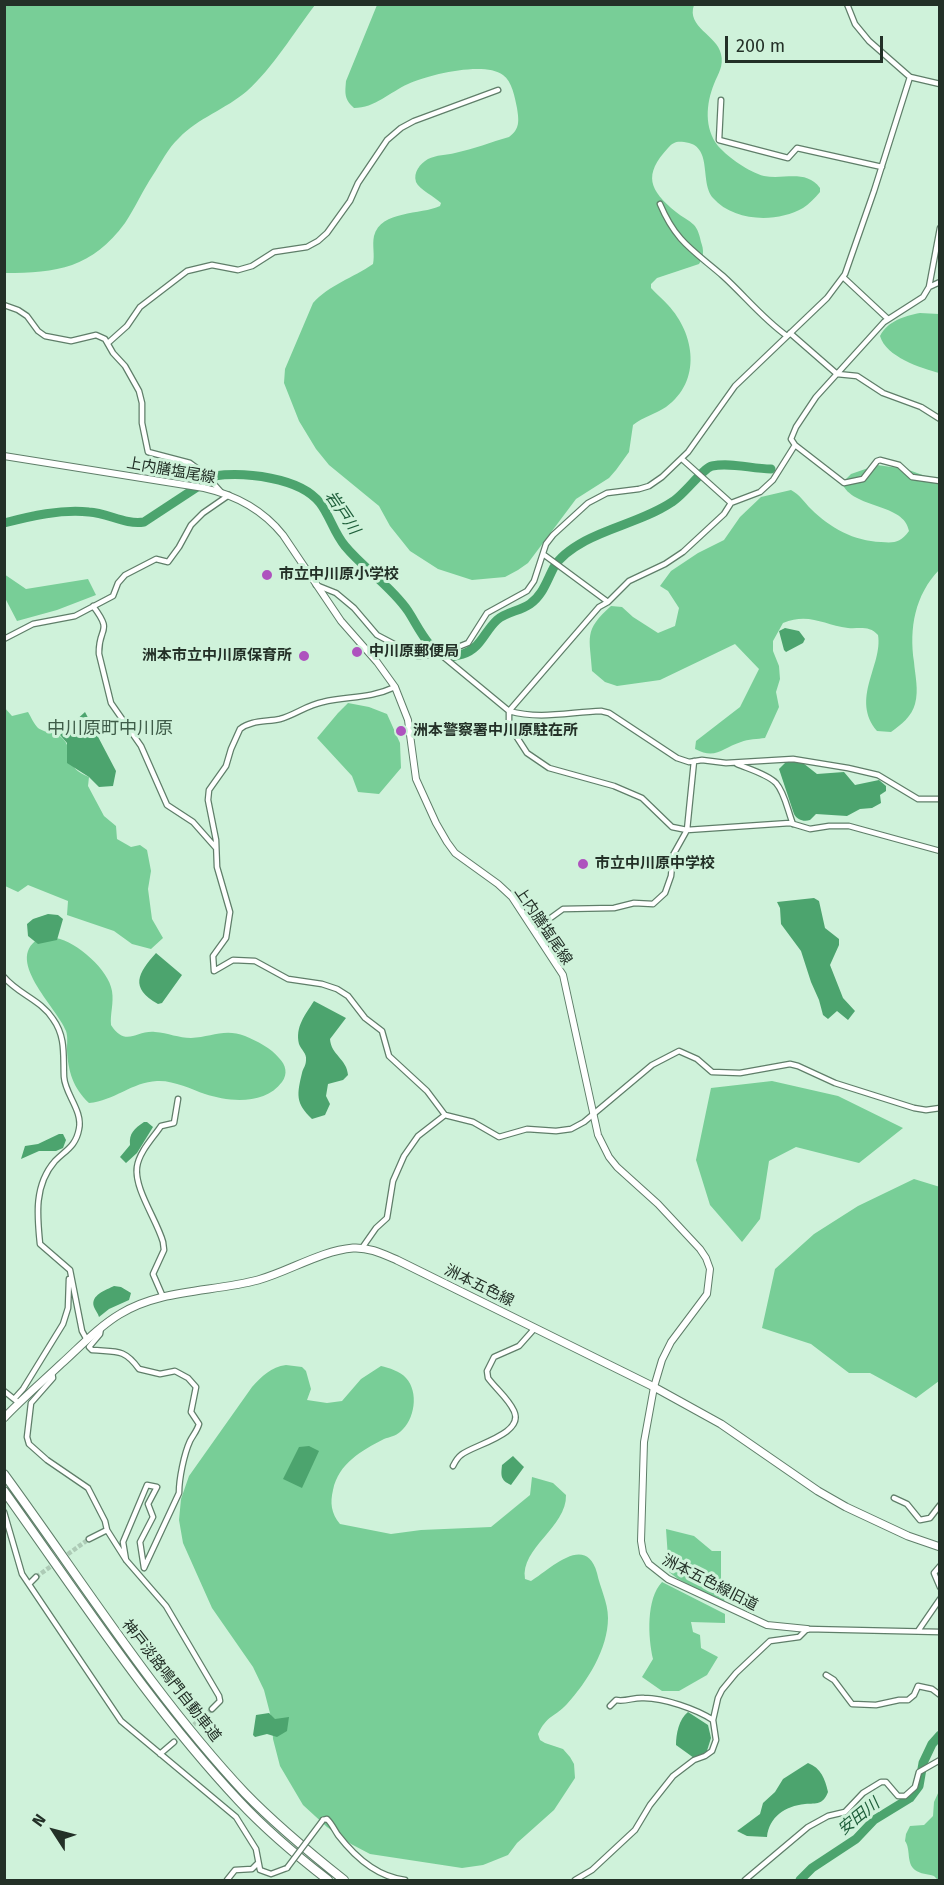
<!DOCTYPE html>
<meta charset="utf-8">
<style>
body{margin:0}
#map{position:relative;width:944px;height:1885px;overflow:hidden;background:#cff2da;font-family:"Fira Sans",sans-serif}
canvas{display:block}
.frame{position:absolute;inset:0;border:6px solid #233027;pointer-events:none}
.north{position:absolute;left:24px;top:1801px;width:60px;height:60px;-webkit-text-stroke:4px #cff2da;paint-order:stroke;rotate:306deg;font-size:16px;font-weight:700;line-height:24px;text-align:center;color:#233027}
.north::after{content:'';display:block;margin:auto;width:21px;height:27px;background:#233027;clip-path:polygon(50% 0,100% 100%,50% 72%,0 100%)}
.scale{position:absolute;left:725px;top:36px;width:158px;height:27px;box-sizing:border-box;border:3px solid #233027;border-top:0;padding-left:8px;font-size:18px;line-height:21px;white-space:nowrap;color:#233027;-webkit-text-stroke:4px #cff2da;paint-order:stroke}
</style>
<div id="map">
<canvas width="944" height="1885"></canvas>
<div class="frame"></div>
<div class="north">N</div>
<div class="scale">200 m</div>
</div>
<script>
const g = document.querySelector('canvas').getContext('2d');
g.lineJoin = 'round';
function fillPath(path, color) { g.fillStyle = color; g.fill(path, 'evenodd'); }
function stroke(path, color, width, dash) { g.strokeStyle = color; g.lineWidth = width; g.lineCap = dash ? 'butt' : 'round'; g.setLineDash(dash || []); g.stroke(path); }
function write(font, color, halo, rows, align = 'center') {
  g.font = font + ' "Fira Sans","Noto Sans JP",sans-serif'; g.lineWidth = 6; g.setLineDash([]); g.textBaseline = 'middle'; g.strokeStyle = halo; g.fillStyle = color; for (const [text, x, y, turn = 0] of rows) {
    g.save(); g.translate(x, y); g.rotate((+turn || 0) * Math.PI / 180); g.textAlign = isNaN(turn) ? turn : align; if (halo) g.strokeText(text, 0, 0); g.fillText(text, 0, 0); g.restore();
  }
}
const green = new Path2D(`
 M5,4H315V5C295,31 272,69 247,91C226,109 198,118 179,138C168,148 161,163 153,175C143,190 135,208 125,223C92,268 57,273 5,273Z
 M377,5H694C686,27 717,35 721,54C724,66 718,74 714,84C706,104 704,128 718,146C729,158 749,172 764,176C784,180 806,169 820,188V192C815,198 809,204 803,208C777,223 734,222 713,198C699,181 714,145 684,142C677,141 673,142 668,148C643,175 649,190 676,212C682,217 689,220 694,225C698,229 700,237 701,242C704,250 704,257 699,264L657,278L651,284V288C656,294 663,299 668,305C695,334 702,381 666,407C655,414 643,417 633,425L629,452L616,470L609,478L576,499L528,563L518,570L505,577L472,580L438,569L410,551L390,526L379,506L329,465L316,449L299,421L284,383L285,369L313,303C329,285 353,278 373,264C375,255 372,245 374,236C381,210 421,215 440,206L441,203C435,197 419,189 416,182C413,172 420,164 428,159C436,155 447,155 455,153C474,149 491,142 509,137C520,129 519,121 517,108C515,98 512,81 503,75C484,61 428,75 408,84C390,92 375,108 354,108C344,99 345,93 346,81Z
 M920,313L939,314V373C921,368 886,357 880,336C888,321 904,316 920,313Z
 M877,465L906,469L939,481V570C915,595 909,628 914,662C915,675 919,690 915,704C912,716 901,725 891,732L877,731C850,699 883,665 878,635C869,625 859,629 848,628C824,625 809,612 783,623L773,641V651L779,666L780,679L776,692L779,707L765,738C758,739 748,739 741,742C722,748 716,760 695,749L696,741L740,707L759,669L735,644L660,680L617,686L605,682L592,671C590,637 583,631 611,606L622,607L633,617L658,633L675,626L679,608L668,591L660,586L671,571L698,553L724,540L740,517L761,497L791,490C800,495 804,502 811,509C830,528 854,541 881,542C894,543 900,543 909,531C905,503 852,509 842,483L851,474Z
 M4,574L26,589L88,579L96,595L57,610L17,621L5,598Z
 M348,703L369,707L387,714L400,743L401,768L379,794L358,792L352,776L317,738L338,713Z
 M4,707L12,716L28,712C31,717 34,724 38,728C46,734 58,731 64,740C75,754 63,767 89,777L88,786L104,816L116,826L117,839L131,847L140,845L147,850L151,871L148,889L152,919L163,938L151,949L132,944L114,931L67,915L68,901L28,885L18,892L5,886Z
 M42,937C46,937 52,937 56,938C77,942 109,970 112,991C114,1003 110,1014 111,1025C126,1048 136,1030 155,1032C168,1033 179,1038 191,1038C211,1037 225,1028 245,1036C257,1041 271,1048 279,1058C286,1065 288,1074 282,1082C265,1105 229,1102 205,1094C191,1089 173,1080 157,1081C132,1082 114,1101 89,1103C73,1088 68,1071 67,1050C67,1044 68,1037 66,1031C58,1008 0,957 42,937Z
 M772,1081L838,1096L903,1128L859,1163L796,1147L769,1161L760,1219L742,1242L710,1205L696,1160L711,1088Z
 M914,1179L940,1187L939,1381L916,1398L870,1373H849L811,1344L762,1328L775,1269L814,1234L858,1206Z
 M286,1365L302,1367L306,1371L311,1389L307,1400L327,1403L342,1401L361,1379L381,1366C389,1368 400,1371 406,1378C419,1392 415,1420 400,1432C396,1436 389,1437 384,1439C361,1451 339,1463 333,1490C330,1503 331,1513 340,1524L391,1534L421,1530L491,1527L530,1495L532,1477L553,1483L566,1495C567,1527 520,1548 525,1579L531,1581C549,1570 586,1532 597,1573C600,1588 608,1602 608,1618C608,1649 587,1682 567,1704C555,1717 547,1715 538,1734L540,1740L545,1743L563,1749L570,1757L574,1764L575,1778L554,1810L517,1843L508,1855L483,1865L462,1868L370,1854L351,1844L327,1827L303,1805L280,1766L273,1739L272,1721L264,1690L253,1667L212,1608L183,1543L179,1520L181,1499L189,1476L252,1387C262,1376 271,1367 286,1365Z
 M666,1529L694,1536L712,1551H721V1587L725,1603L678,1579L669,1572Z
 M662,1582L725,1614V1623L691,1622L693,1632L700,1635L701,1648L718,1657L707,1675L679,1691H662L642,1677L653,1659C648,1637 646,1599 662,1582Z
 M939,1791L940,1880H935L937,1879L934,1876C928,1874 920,1874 915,1870C906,1863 911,1849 905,1841L906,1834L910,1826L924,1825L933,1816L934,1802Z`);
const water = new Path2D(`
 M785,628L799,631L805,639L803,643L786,652L784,650L779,631Z
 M85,712L116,771L113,786L99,787L89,777L67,763V743L60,735Z
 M787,761L803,763L817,774L844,772L855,785L879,780L886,786V791L880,795L881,803L872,808L860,809L847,816L816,814L810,820C804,822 797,820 794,814L779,769Z
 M814,898L819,901L825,928L839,939V945L830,965L843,998L855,1011L848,1020L837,1011L828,1019L823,1015L819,1000L811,982L801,951L781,924L780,908L777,902Z
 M48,914L58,915L63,919L57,940L38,944L28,936L27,924L33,919Z
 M156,953L182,975L162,1003L158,1004C129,988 138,973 156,953Z
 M314,1001L346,1018L330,1039C331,1055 347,1059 348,1075L343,1080L328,1084L326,1096L330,1104L325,1115L312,1119C295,1103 297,1094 302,1073C303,1068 306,1066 306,1060C307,1053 301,1050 299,1044C295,1027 305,1015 314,1001Z
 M144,1122H147L153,1127L137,1153L126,1163L120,1157L130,1145C129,1133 134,1129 144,1122Z
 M59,1134H63L66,1140L63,1148L56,1151H39L21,1159L25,1146L38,1144Z
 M114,1286L121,1287L131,1293L129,1300L109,1309L99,1317C98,1313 95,1310 94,1307C90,1295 106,1290 114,1286Z
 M309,1446L319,1451L302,1488L283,1479L299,1447Z
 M513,1456L524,1467L511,1485C500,1480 501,1475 502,1465Z
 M688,1712L708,1725L711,1738L706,1754L694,1758L676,1745C676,1734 679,1719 688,1712Z
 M269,1713L275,1719L289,1717L287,1731L277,1737L267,1734L255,1737L253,1735L256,1715Z
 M808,1763C821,1768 825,1779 828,1792C823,1805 817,1803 805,1804C785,1806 769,1817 767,1837L747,1836L737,1831L760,1814L763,1803L775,1792L783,1779Z`);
const river = new Path2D(`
 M4,523C31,516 61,509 89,512C108,513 125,525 144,522L214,476C244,472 300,477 320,503C330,516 334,533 345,546C364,569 391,586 408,611C418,626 430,655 450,657C454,657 458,655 463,654C481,648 484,632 497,620C506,612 520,611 530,604C543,595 547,580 554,567C561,555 574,547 585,541C613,526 645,520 672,502C684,495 703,468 712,466C731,462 752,469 771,469
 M800,1880L812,1868L856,1839L874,1820L910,1798L919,1786L923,1763L932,1744L940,1735`);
const streetTunnel = new Path2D(`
 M36,1577L89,1539
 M189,1729L212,1709`);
const street = new Path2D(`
 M847,4L855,24L869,41L910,77L940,84
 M721,100L719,140L788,158L797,148L882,167
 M660,204C676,242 693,250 723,276C744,295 763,319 787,336
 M940,228L929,287L923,297L884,322L816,397L796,427L791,439L795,445L844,483L863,479L877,461L880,460L899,465L912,477L940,481
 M843,277L888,319
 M929,287L940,282
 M4,305L18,310L27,316L38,331L45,336L71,341L96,335L105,339L113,353L125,366L139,391L142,403V423L148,452L190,463L205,474L221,492
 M790,333L837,374L857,376L883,393L921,407L940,419
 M108,343L127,326L140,307L187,271L212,265L238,270L252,266L274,252L307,247L318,241L327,233L350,201L358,183L387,140L401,128L414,121L498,90
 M795,445L773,480L760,492L731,503L724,514L683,552L665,564L629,581L608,602L599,607L509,711V725L527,753L549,768L614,786L642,798L672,827L687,830L790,823L810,829L829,826H849L940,851
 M682,459L731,503
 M543,554L608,602
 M316,585L336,593L354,608L377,635L417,656L438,655L468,643L487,613L527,591L534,581L546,544L553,535L588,503L607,493L639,489L649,486L662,477L688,452L735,386L827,298L845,274L874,191L910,77
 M93,606C114,634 98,626 99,654L111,703L141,746L167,805L193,822L216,848
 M4,639L33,624L75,616L113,596L118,583L125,575L156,559L168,562L179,547L191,525L203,513L229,495
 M440,654L509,711C540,720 570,712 601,711L609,713L677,758L689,762L702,760L726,763L793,759L848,768L878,775L918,799H940
 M395,687C369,699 349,696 323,702C307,705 295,715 280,719C267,722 251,720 240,729L231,749L226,766L209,790L208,800L216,840L217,867L230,912L226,938L213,956L214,971L233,960L255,961L288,979L322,984L337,989L348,996L365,1018L382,1031L389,1056L427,1091L445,1115L473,1122L499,1137L527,1129L556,1131L571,1129L584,1122L652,1065L679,1051L697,1059L712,1072L740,1073L790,1064L798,1066L835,1083L914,1108L926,1110L940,1108
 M737,764C749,769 767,774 776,783C785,793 788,812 793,824
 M534,930L563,909L614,908L634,903L653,904L665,893L671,876L673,855L687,830L694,761
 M4,977C18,994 41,1000 53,1019C66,1037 63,1056 64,1077C65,1094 83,1111 79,1129C76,1146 66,1150 55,1161C34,1185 37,1215 40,1244L70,1270L82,1331L87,1340
 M362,1248L376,1228L387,1218L393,1181L404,1156L418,1136L445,1115
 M163,1297L153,1274L164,1250L163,1242C157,1220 134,1189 137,1167C139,1152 153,1138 161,1126L174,1123L178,1099
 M101,1328L100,1334L89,1347L92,1350C116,1352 124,1348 139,1369L160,1374L175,1371L188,1378L196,1387L191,1412L199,1424C197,1431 193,1435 190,1441C184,1454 179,1479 179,1493L144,1568L140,1542L153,1517L148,1504L157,1487L147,1485L123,1542L126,1560
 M52,1372L53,1378L31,1403L27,1437L29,1444L47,1460L88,1488L105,1521L107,1530L126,1560L166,1606L219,1696L220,1701L212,1709
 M4,1391L14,1399
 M19,1403L14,1399L23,1389L63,1324L68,1308L69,1279
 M453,1466C455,1462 457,1458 461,1455C473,1445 525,1434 514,1411C508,1398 496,1389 488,1378L487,1371L494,1357L519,1346L535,1328
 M894,1498L907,1504L920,1520L930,1518L940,1505
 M4,1512L22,1574L121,1721L236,1817L256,1849L260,1870L271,1874L287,1868
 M89,1539L107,1530
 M940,1566L934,1573L940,1587
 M29,1584L36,1577
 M918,1631L940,1599
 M826,1675L834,1680L852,1704L876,1705L899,1700H908L914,1695L918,1686L932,1689L940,1695
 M610,1706L616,1700C626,1702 634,1697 644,1698C664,1698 696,1709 713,1720
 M160,1754L174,1742
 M323,1820L327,1819C332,1824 334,1829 338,1835C355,1857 378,1877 405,1880
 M227,1880L235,1870L252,1869L257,1864
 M575,1880L592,1870L635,1830L650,1805L673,1776L694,1760L705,1756L712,1751L716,1740L713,1720L718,1698L722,1690L736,1673L770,1641L799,1637L807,1629L940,1632
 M745,1880L808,1827L828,1816L845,1812L863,1793L881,1782H886L898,1796H905L915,1787L919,1772L940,1760`);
const secondary = new Path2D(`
 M4,456L204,488C235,495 263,510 283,535L341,621L377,662L395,687L408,720L416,779L436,823L447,842L455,853L498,884L512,897L563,975L598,1135L609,1157L617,1167L658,1204L700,1249L706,1258L710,1269L707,1294L671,1342L662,1360L654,1387L644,1442L641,1541L643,1553L649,1564L668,1579L767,1625L807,1629`);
const primary = new Path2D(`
 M4,1418C22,1399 42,1382 61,1364C80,1347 98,1327 120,1314C160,1289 213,1292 258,1280C290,1271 320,1251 353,1248C369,1247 383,1254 397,1260L654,1387L721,1424L818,1491L846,1507L908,1536L940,1547`);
const highway = new Path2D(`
 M4,1474C83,1582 154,1696 245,1793C276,1825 310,1853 344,1880
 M4,1491C80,1597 150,1706 239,1801C266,1830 297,1856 328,1880`);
const streetBridge = new Path2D(`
 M287,1868L323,1820`);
const markers = [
 [267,575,6,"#ae53be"],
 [357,652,6,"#ae53be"],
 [304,656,6,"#ae53be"],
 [401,731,6,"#ae53be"],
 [583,864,6,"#ae53be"]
];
const streetNames = [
 ["上内膳塩尾線",171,471,10],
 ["上内膳塩尾線",543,926,56],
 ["洲本五色線",479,1286,26],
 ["洲本五色線旧道",710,1583,27],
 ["神戸淡路鳴門自動車道",171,1681,52]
];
const poiNames = [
 ["市立中川原小学校",279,575],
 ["中川原郵便局",369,652],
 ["洲本市立中川原保育所",292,656,"right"],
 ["洲本警察署中川原駐在所",413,731],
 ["市立中川原中学校",595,864]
];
const waterNames = [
 ["岩戸川",342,513,56],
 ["安田川",859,1817,-39]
];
const quarterNames = [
 ["中川原町中川原",110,729]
];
fillPath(green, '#78ce97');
fillPath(water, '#4ca46e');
stroke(river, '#4ca46e', 9);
stroke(streetTunnel, '#adcbb6', 4.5, [4.5, 2]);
stroke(street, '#5f7e69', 7);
stroke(secondary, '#5f7e69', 8);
stroke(primary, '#5f7e69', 9);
stroke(highway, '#5f7e69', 10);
stroke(street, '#fff', 4.5);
stroke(secondary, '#fff', 6);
stroke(primary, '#fff', 7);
stroke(highway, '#fff', 8);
stroke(streetBridge, '#5f7e69', 7, []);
stroke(streetBridge, '#fff', 4.5);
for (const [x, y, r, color] of markers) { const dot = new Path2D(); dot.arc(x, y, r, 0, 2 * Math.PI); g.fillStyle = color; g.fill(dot); stroke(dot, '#cff2da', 2); }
write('15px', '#233027', '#cff2da', streetNames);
write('bold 15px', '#233027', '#cff2da', poiNames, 'left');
write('italic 16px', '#1e5e3a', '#cff2da', waterNames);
write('18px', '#3f5d49', '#cff2da', quarterNames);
</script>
